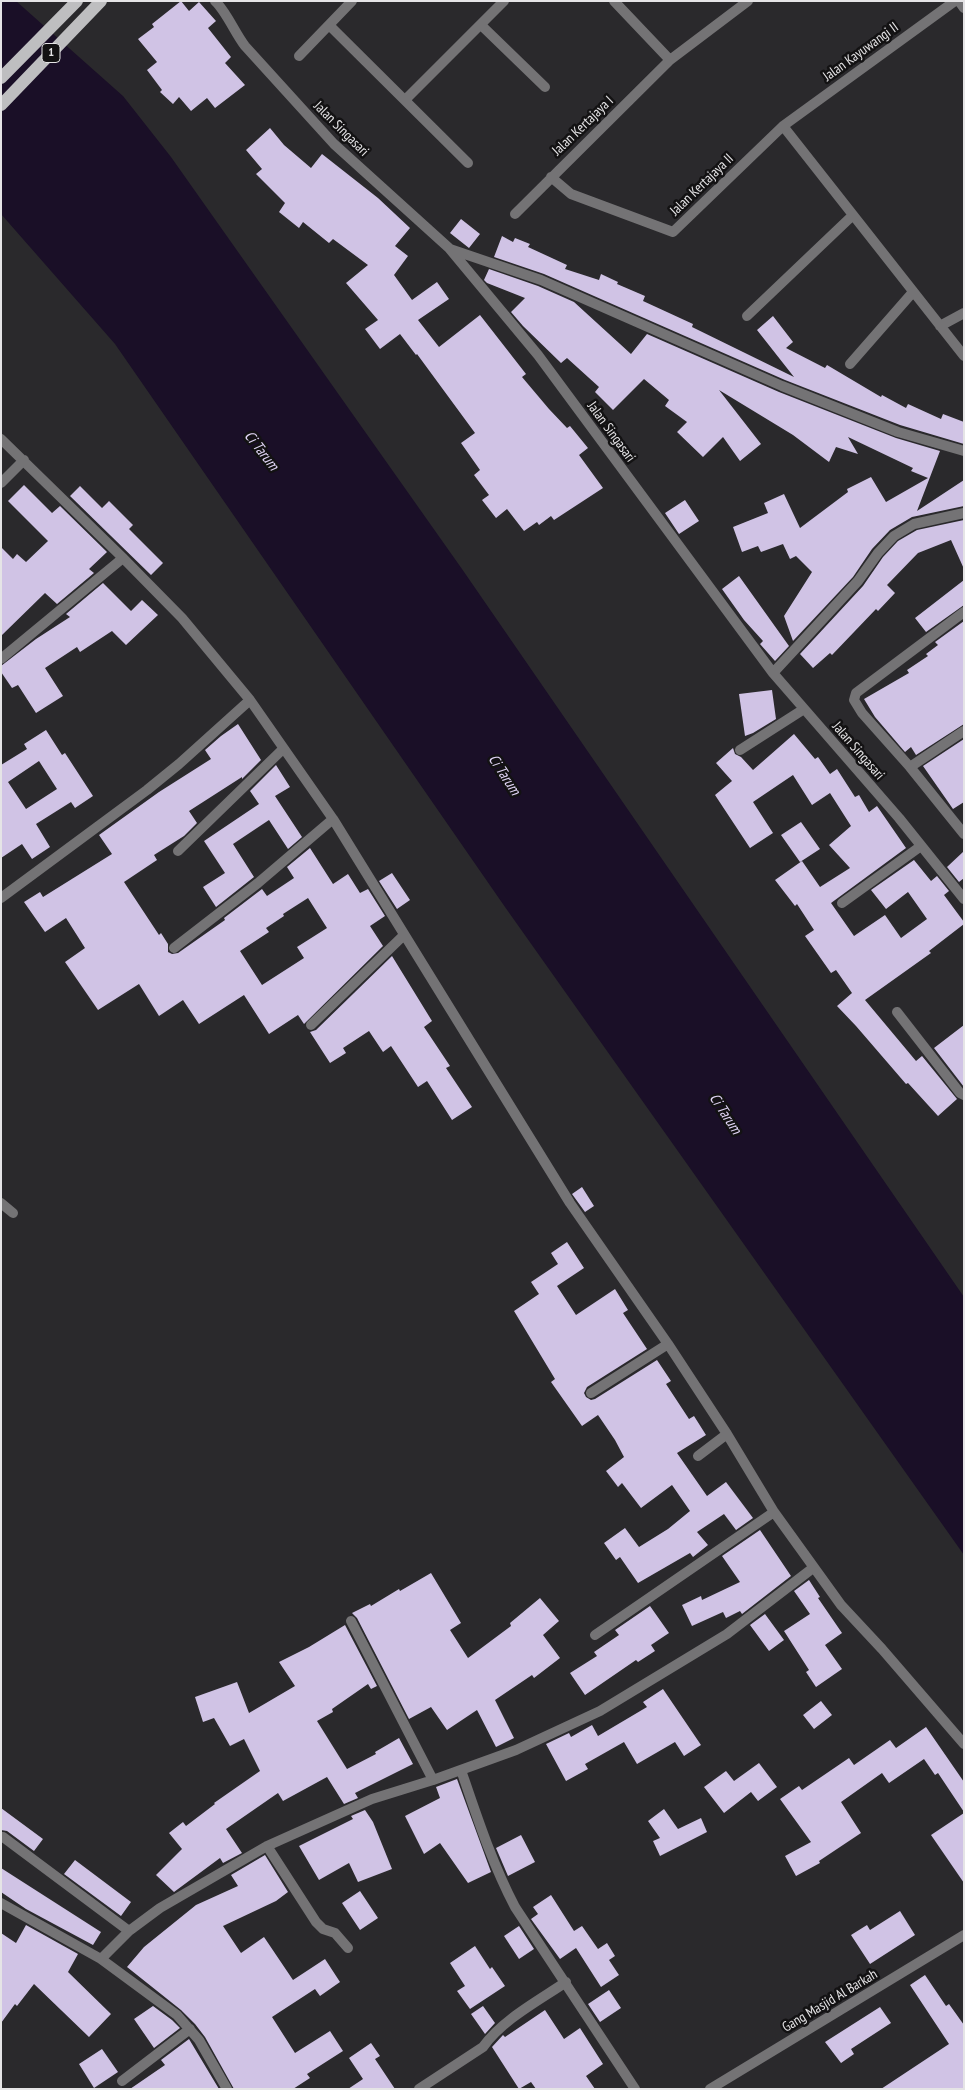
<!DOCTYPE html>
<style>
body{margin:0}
#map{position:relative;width:965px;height:2090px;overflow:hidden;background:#2a292c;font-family:"PT Sans Narrow",sans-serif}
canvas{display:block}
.frame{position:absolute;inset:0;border:2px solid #e5e4e6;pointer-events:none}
</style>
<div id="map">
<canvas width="965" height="2090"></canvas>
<div class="frame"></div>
</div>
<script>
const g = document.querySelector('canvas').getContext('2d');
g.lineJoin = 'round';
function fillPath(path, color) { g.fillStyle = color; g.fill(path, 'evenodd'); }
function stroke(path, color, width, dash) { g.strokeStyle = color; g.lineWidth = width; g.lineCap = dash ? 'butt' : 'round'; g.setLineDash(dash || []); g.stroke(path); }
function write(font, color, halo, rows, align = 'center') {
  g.font = font + ' "PT Sans Narrow",sans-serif'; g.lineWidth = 5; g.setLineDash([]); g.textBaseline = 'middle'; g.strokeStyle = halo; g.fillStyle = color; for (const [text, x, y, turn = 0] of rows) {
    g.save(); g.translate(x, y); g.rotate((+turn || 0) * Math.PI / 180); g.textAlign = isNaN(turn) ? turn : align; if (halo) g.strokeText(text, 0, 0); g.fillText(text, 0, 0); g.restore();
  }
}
const water = new Path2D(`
 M1,1H16L123,96L171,157L462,569L964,1297V1555L505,907L115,344L1,214Z`);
const building = new Path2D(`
 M181,1L189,11L199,2L216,21L208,28L231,57L225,63L245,85L215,108L207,98L191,111L179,97L173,104L160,92L162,90L147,70L157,62L138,39L154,27L152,24Z
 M270,128L284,145L311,168L322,154L378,198L410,228L395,246L408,256L394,275L412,300L437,282L449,299L418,320L439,347L480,315L526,374L522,377L549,409L567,428L570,426L588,448L579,455L603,488L554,520L551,516L539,525L537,522L524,531L507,509L496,518L482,500L489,495L474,475L480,470L461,443L475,433L417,354L416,355L400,334L380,349L365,329L378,320L346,283L368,265L333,239L329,243L303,222L299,228L279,212L285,203L256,174L262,169L246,150Z
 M461,219L480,234L469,248L450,233Z
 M502,236L513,242L515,238L530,244L528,247L567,265L565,269L599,280L601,274L618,282L617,284L645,296L643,301L693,324L692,327L794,377L757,330L773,316L793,342L786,348L825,368L827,365L881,397L882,395L906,408L908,404L941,419L943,414L964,422V444L900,425L785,380L544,274L494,257Z
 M489,269L538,286L574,302L631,354L647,334L779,392L896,438L940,451L917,511L964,480V506L912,517L890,530L872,549L853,577L793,641L784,616L812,572L796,556L790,559L783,544L761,552L758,546L742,552L733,527L768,513L764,503L784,494L800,528L848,492L847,489L871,477L886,502L928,478L911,471L913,468L848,437L858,454L836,447L829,462L793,435L719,390L761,444L740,461L723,437L703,457L677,432L687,422L665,406L669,400L644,379L613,410L595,392L599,387L567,358L561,363L523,326L511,312L525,298L487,283L484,280Z
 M24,485L52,513L60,506L107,552L89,569L94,573L57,604L45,593L1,636V547L13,559L17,554L26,562L48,541L8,501Z
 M80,486L102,508L109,501L133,525L129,529L163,563L151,575L70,496Z
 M685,500L699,521L679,534L665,513Z
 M964,520V569L951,540L918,553L887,585L895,593L878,611L876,609L832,655L830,653L813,668L800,654L863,586L883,557L898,541L917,530Z
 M739,576L789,646L775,661L760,644L763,641L744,620L722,589Z
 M964,580V605L926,632L915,618Z
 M103,583L131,611L142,600L158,615L126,645L112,631L80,652L77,647L45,668L63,696L36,713L18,685L12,688L1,672V666L36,639L70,617L66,614Z
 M964,621V724L916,755L911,747L905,752L875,717L864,699L909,673L907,670L928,656L926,654L938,645L935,642Z
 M772,690L776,719L753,733L745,736L739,694Z
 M238,724L261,760L242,779V777L189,811L197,823L184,836L154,855L157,860L124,882L159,935L161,933L168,944V952L172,954L178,953L225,920L224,918L262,889L267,896L294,878L287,867L310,848L333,884L348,874L360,893L368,889L385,916L370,926L383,946L304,1024L298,1015L269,1034L244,995L199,1024L183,1000L159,1016L139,984L98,1010L65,962L85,948L66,918L45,932L24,902L40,892L43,897L112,854L99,835L159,792L211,759L205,750L221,736ZM308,898L327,928L297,947L304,958L262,985L240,951L269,932L266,928L284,916L283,914Z
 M46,730L62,755L65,753L93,796L75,808L71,802L36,824L50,847L32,859L22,844L1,858V765L27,749L24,744ZM39,761L57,789L26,809L8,782Z
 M794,734L815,759L818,757L830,774L837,769L855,797L859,795L869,812L877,806L906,848L831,903L854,936L885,915L901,938L927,919L908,892L886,909L871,890L914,860L931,881L937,876L949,891L944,895L964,922V924L929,951L931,953L865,1000L916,1061L922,1056L957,1099L938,1116L908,1083L906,1084L856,1026L837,1006L852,993L836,970L831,973L805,936L814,930L797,904L795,906L775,880L802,861L820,887L850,868L829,845L851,826L830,793L812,805L793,775L753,802L773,833L750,848L715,795L732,781L716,763L733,748L735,754L741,757L753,770Z
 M964,739V802L953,809L923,766Z
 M276,765L290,787L275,796L302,837L288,849L269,820L233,844L254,877L216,907L203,887L225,873L204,841L259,804L250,791Z
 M801,822L820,849L800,862L781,835Z
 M964,851V878L959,882L947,867Z
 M392,873L410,900L397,909L379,881Z
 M392,956L432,1021L424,1027L450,1066L446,1068L472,1107L452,1120L427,1081L418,1087L391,1046L383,1052L369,1031L343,1048L346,1053L330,1063L310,1032L316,1030Z
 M964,1025V1087L934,1048Z
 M582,1187L594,1206L585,1212L572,1194Z
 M567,1242L584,1268L557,1286L576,1315L615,1289L628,1310L623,1313L647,1349L587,1387L584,1393L586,1397L591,1400L595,1399L657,1360L671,1381L666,1384L689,1419L694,1416L706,1435L677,1453L707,1496L726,1482L753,1518L736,1530L724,1514L697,1532L708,1545L693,1557L690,1553L638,1583L620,1557L616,1560L604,1543L625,1528L639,1547L668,1529L690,1511L672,1485L641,1508L622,1483L618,1487L606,1471L624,1457L615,1440L598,1415L582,1426L551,1382L555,1379L514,1311L539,1294L531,1282L558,1264L551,1253Z
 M760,1530L791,1576L742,1614L740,1611L726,1618L723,1612L692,1626L682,1605L701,1596L702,1600L740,1582L722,1556Z
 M431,1573L461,1623L450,1630L468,1658L511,1626L510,1623L540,1598L559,1621L543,1635L560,1658L534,1678L532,1675L495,1700L514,1738L496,1747L477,1710L447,1730L431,1707L409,1719L357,1618L352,1613L370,1604L371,1606L399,1589L400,1591Z
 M809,1580L820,1597L818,1598L842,1633L825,1645L842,1669L816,1687L806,1672L809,1670L784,1631L810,1614L794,1591Z
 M650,1606L669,1633L651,1645L655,1651L638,1662L636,1660L585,1695L570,1673L597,1656L594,1652L619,1635L615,1630Z
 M765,1614L784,1640L769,1651L750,1625Z
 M345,1625L377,1686L371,1689L368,1684L332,1709L333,1712L317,1721L347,1769L376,1754L375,1752L399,1738L413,1764L355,1793L358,1798L344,1804L327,1777L283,1801L278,1793L226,1829L242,1853L223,1863L220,1858L174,1892L156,1875L182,1849L169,1833L183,1822L186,1826L215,1804L214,1803L260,1771L244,1739L230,1746L214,1718L203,1722L195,1697L237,1682L249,1713L295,1686L279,1662L309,1647Z
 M663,1689L701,1745L684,1756L675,1742L637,1764L624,1742L585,1764L588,1769L566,1781L546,1744L569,1733L571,1737L592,1725L598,1736L647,1707L643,1702Z
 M821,1701L832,1715L814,1729L803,1715Z
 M926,1727L964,1782V1812L938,1773L935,1775L924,1759L889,1783L882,1773L841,1802L861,1833L819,1861L820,1863L796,1876L785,1856L811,1842L780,1799L799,1786L802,1790L849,1758L854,1765L890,1740L896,1748Z
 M759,1763L777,1787L758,1801L751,1792L724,1813L704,1787L726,1771L734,1781Z
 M457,1779L491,1872L468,1883L440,1843L424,1854L405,1816L440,1798L436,1787Z
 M1,1808L43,1839L34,1851L7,1831L1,1830Z
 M664,1809L678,1829L701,1818L707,1832L660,1856L653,1841L660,1838L648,1821Z
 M365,1810L373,1822L392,1869L358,1882L349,1863L319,1880L299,1846L353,1819L351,1816Z
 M964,1813V1883L931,1835Z
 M521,1835L535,1862L508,1876L496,1848Z
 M265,1855L288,1892L276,1901L223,1926L241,1953L264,1937L293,1980L325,1959L340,1982L320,1996L315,1989L272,2017L295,2053L330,2031L343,2051L307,2074L310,2078L293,2089H234L205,2037L195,2024L181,2010L127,1967L144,1947L196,1905L238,1886L231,1875Z
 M75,1860L131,1902L121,1916L64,1874Z
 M1,1868L101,1932L93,1945L26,1909L1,1892Z
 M360,1891L378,1918L360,1930L342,1903Z
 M551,1895L574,1931L582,1926L598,1949L607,1943L615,1956L609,1960L619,1975L601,1987L576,1948L560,1959L531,1919L538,1914L533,1907Z
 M900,1911L915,1935L870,1964L851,1935L867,1925L870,1930Z
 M26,1925L78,1954L68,1972L111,2014L89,2037L34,1984L17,2006L15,2004L1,2023V1933L16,1943Z
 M519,1926L534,1949L519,1959L504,1936Z
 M475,1946L490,1969L492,1967L505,1986L470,2009L457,1991L465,1986L450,1963Z
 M925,1975L946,2006L949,2004L964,2025V2089H881L949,2044L910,1985Z
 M609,1990L621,2008L600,2022L588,2004Z
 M153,2006L172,2020L180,2028L154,2048L134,2019Z
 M483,2006L495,2023L485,2034L471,2014Z
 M880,2007L891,2023L851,2049L854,2054L841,2063L825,2042Z
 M545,2010L564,2039L580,2028L603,2064L586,2076L595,2089H536L531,2082L519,2089L492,2047L503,2035L505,2037Z
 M189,2039L219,2089H130L165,2065L161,2060Z
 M371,2043L380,2056L375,2059L395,2089H348L363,2079L349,2058Z
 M102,2049L118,2072L94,2088L79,2064Z`);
const service = new Path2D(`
 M1,1203L13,1213`);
const minor = new Path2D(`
 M215,1C226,11 235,33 245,46L334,144L449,248L538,355L773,673L899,818L964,899
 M614,1L670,60
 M959,1L964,8
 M329,25L468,163
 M481,25L545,87
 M299,56L352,1
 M405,100L504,1
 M783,126L964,356
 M551,177L571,194L673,232L783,126L955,1
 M515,214L670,60L748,1
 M450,249L541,280L782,386L898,432L964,451
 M747,316L853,215
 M940,326L964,313
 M850,364L913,292
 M1,439L123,558L182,618L250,700L333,819L570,1203L668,1344L727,1434L774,1512L841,1605L882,1649L964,1744
 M1,483L24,460
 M964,612L856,693L854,700L862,713L910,767L964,834
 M1,659L123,558
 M773,673L858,581L878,553L894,536L914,524L964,513
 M740,750L804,709
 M910,767L964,731
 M178,851L283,749
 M1,898L147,790L179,764L250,700
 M842,903L921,846
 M174,948L258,883L333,819
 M897,1012L960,1093L964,1095
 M311,1025L404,935
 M591,1393L668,1344
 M698,1456L727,1434
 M351,1621L433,1780
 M595,1635L774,1512
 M461,1770C477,1817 492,1863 515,1907L635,2089
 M3,1837L129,1931
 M267,1846L316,1922L323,1929L335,1933L348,1948
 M1,1903L101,1959L177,2015L199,2040L227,2089
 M101,1959L129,1931L160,1908L267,1846L372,1799L433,1780L516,1750L600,1711L727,1634L813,1568
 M122,2081L190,2029
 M419,2089L483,2047C502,2020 538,2001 566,1982
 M710,2089L964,1935`);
const primary = new Path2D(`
 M1,78L77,1
 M1,105L101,1`);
const shields = [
 [51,53,18]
];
const shieldNames = [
 ["1",51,53]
];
const streetNames = [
 ["Jalan Kayuwangi II",861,52,-36],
 ["Jalan Kertajaya I",583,126,-44],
 ["Jalan Singasari",341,129,45],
 ["Jalan Kertajaya II",702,185,-44],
 ["Jalan Singasari",611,432,54],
 ["Jalan Singasari",858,751,49],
 ["Gang Masjid Al Barkah",830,2001,-31]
];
const waterNames = [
 ["Ci Tarum",261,451,52],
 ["Ci Tarum",504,775,57],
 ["Ci Tarum",725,1114,57]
];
fillPath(water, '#1a0f27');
fillPath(building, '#d0c3e5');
stroke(service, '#747375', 10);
stroke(minor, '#747375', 10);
stroke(primary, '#bebec0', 12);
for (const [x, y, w] of shields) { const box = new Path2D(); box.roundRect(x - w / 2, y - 9.5, w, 19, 4); g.fillStyle = '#131213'; g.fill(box); stroke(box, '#e5e4e6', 1); }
write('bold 12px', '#e5e4e6', null, shieldNames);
write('14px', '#e5e4e6', '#131213', streetNames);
write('italic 15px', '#e2d6f7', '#131213', waterNames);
</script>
